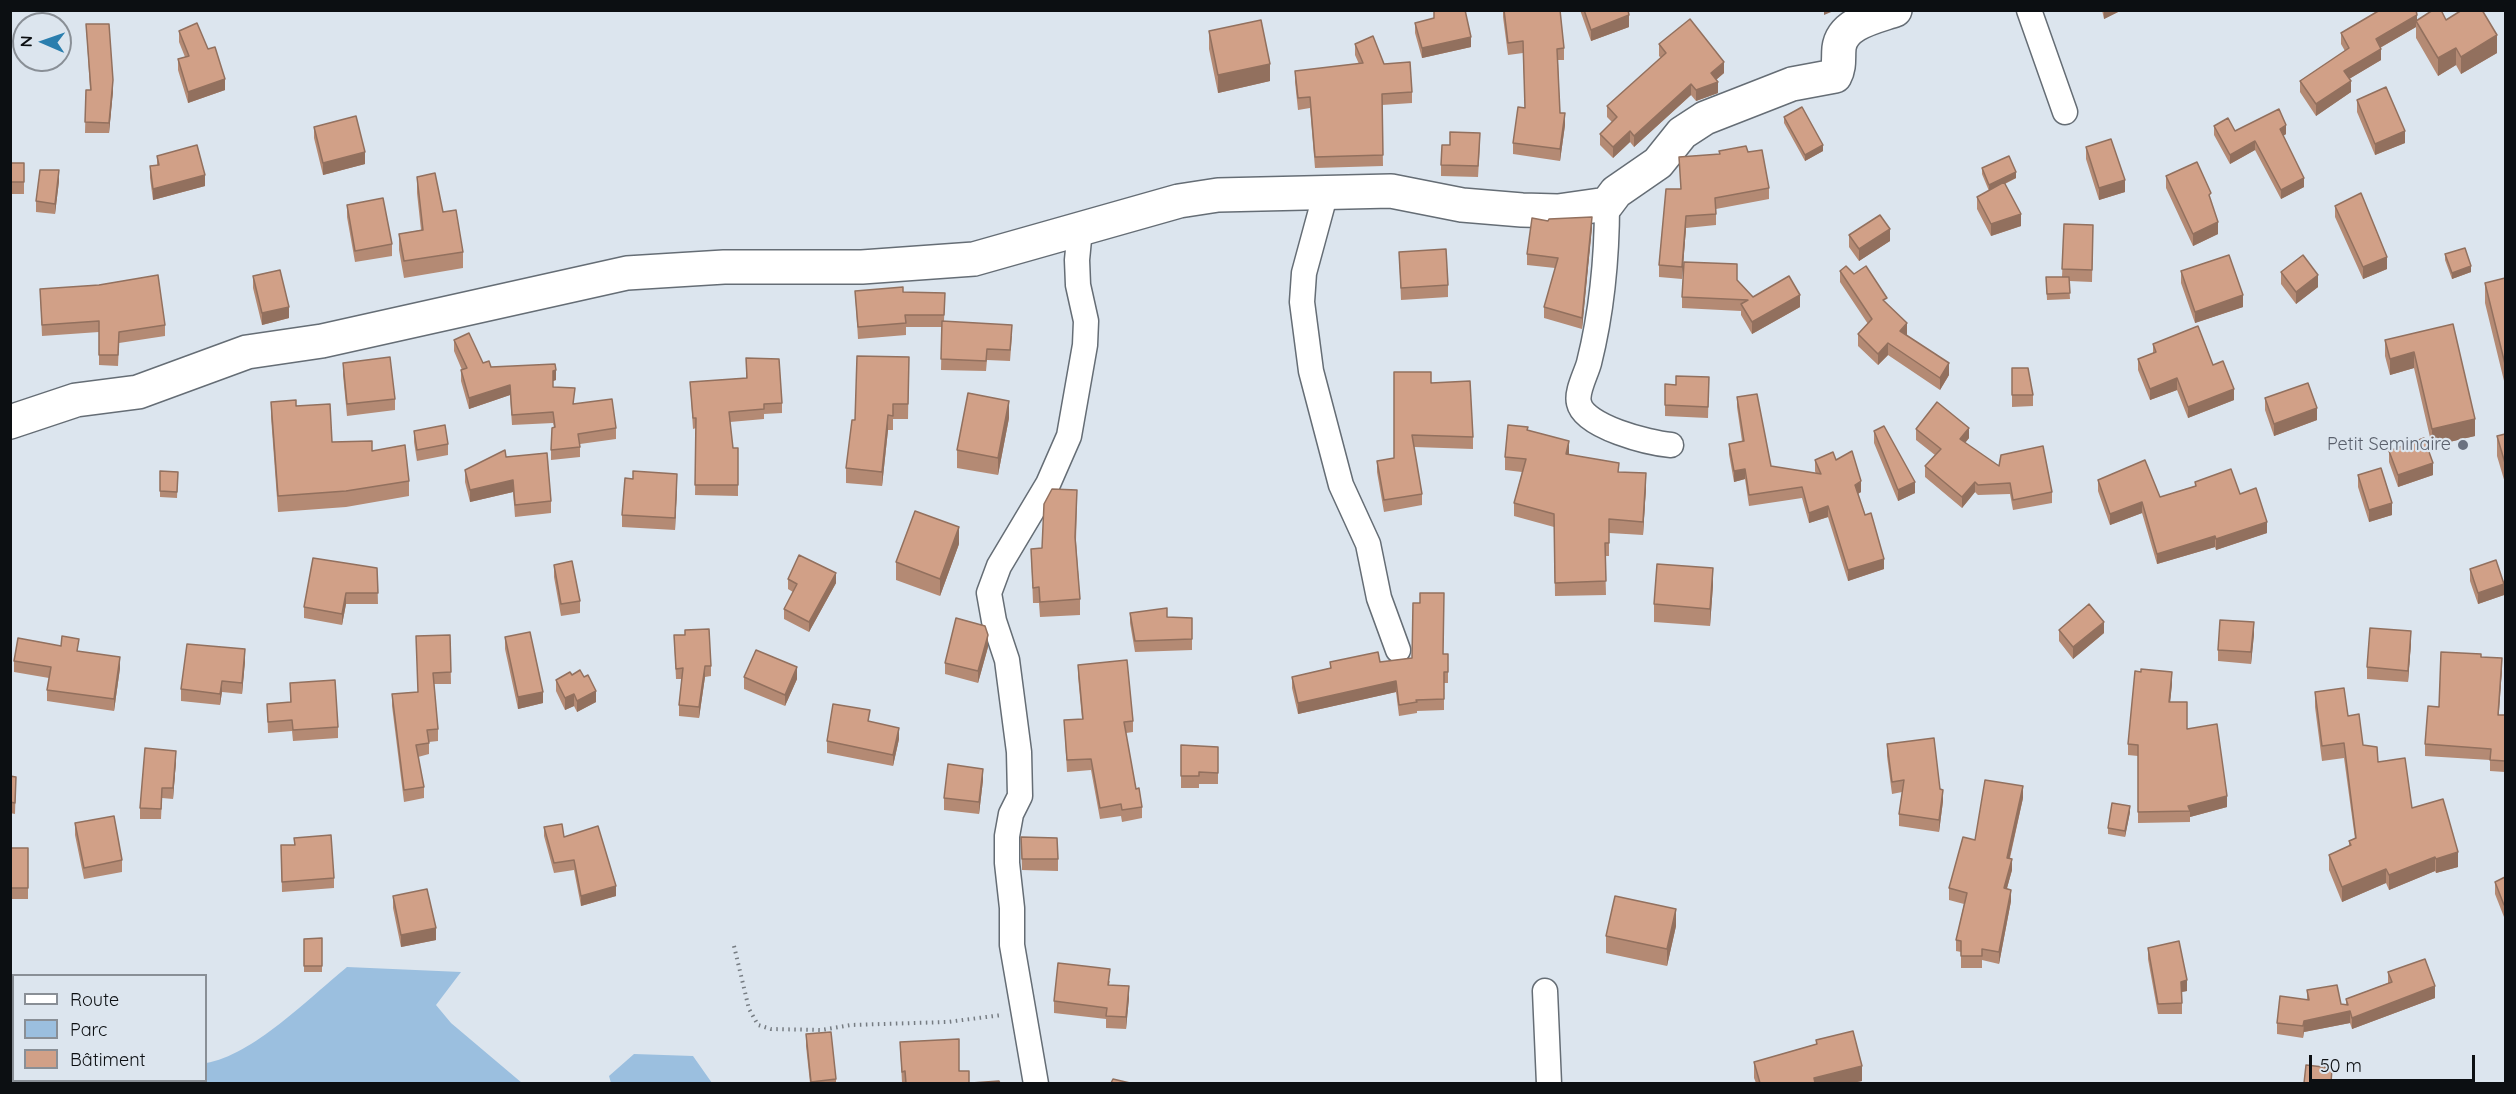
<!DOCTYPE html>
<meta charset="utf-8">
<style>
body{margin:0}
#map{position:relative;width:2516px;height:1094px;overflow:hidden;background:#dce5ee;font-family:Quicksand,sans-serif}
canvas{display:block}
.frame{position:absolute;inset:0;border:12px solid #0c0f12;pointer-events:none}
.legend{position:absolute;left:12px;top:974px;width:195px;height:108px;box-sizing:border-box;background:#dce5ee;border:2px solid #898f96;margin:0;padding:8px 10px;list-style:none;font-size:18px;color:#0c0f12}
.legend li{display:flex;align-items:center;gap:12px;height:30px}
.legend b{width:30px;border:2px solid #898f96}
.north{position:absolute;left:12px;top:12px;width:60px;height:60px;box-sizing:border-box;background:#dce5ee;border:2px solid #898f96;border-radius:50%;rotate:272deg;font-size:16px;font-weight:700;line-height:24px;text-align:center;color:#0c0f12}
.north::after{content:'';display:block;margin:auto;width:21px;height:27px;background:#2a7eae;clip-path:polygon(50% 0,100% 100%,50% 72%,0 100%)}
.scale{position:absolute;left:2309px;top:1055px;width:166px;height:27px;box-sizing:border-box;border:3px solid #0c0f12;border-top:0;padding-left:8px;font-size:18px;line-height:21px;white-space:nowrap;color:#0c0f12;-webkit-text-stroke:4px #dce5ee;paint-order:stroke}
</style>
<div id="map">
<canvas width="2516" height="1094"></canvas>
<div class="frame"></div>
<ul class="legend">
<li><b style="height:8px;background:#fff"></b>Route</li>
<li><b style="height:16px;background:#9bbfdf"></b>Parc</li>
<li><b style="height:16px;background:#d1a087"></b>Bâtiment</li>
</ul>
<div class="north">N</div>
<div class="scale">50 m</div>
</div>
<script>
const g = document.querySelector('canvas').getContext('2d');
g.lineJoin = 'round';
function fillPath(path, color) { g.fillStyle = color; g.fill(path, 'evenodd'); }
function stroke(path, color, width, dash) { g.strokeStyle = color; g.lineWidth = width; g.lineCap = dash ? 'butt' : 'round'; g.setLineDash(dash || []); g.stroke(path); }
function write(font, color, halo, rows, align = 'center') {
  g.font = font + ' Quicksand,sans-serif'; g.lineWidth = 4.5; g.setLineDash([]); g.textBaseline = 'middle'; g.strokeStyle = halo; g.fillStyle = color; for (const [text, x, y, turn = 0] of rows) {
    g.save(); g.translate(x, y); g.rotate((+turn || 0) * Math.PI / 180); g.textAlign = isNaN(turn) ? turn : align; if (halo) g.strokeText(text, 0, 0); g.fillText(text, 0, 0); g.restore();
  }
}
const green = new Path2D(`
 M347,967L461,972L436,1005L451,1023L522,1083H11V1061L13,1060L14,1080H206V1063C252,1056 310,997 347,967Z
 M634,1054L693,1056L712,1083H611L609,1076Z`);
const path = new Path2D(`
 M734,946L749,1009L758,1025L771,1029L821,1030L851,1025L947,1022L1002,1015`);
const street = new Path2D(`
 M2029,10L2065,112
 M1330,191L1323,203L1304,273L1302,302L1311,371L1341,485L1368,544L1379,598L1398,650
 M1607,204C1607,258 1602,311 1589,363C1586,374 1576,392 1579,403C1584,427 1649,443 1671,445
 M1545,991L1549,1084
 M1036,1084L1012,945V908L1007,863V836L1011,814L1020,796L1019,752L1007,660L994,621L989,593L999,566L1048,484L1069,436L1085,345L1086,321L1078,285L1077,260L1080,229`);
const secondary = new Path2D(`
 M10,422L76,400L138,392L247,352L322,341L627,273L724,267H862L974,259L1179,201L1218,195L1391,191L1462,205L1522,210L1558,211L1607,204L1616,192L1658,163L1682,133L1705,118L1792,84L1835,76C1840,67 1838,58 1839,48C1842,23 1875,17 1895,10`);
const wall = new Path2D(`
 M1503,10H1560L1564,48V60H1558L1560,113L1565,125L1560,161L1513,154V143L1525,108L1523,53L1508,55L1503,17Z
 M1580,10H1628L1629,27L1591,41Z
 M2102,10H2122L2104,19Z
 M1434,18L1471,47L1422,58L1415,33V23Z
 M2417,20H2446L2497,53L2461,74L2456,65L2438,76L2416,38V27L2380,48L2381,60L2349,79L2351,92L2316,116L2300,92V81L2345,51L2341,44V33Z
 M86,24L113,91L109,133H85L86,90H90Z
 M179,31L225,90L188,103L178,70V59L185,57L179,42Z
 M1209,31L1270,81L1218,93L1209,49Z
 M1355,44L1384,64L1412,92V103L1382,105L1383,166L1315,168L1310,108L1298,110L1295,82V71L1359,64L1355,55Z
 M1659,44L1724,73L1716,80L1718,93L1696,101L1691,95L1634,147L1630,142L1613,158L1600,145V134L1612,122L1607,117V106L1661,58L1659,56Z
 M2357,100L2405,143L2375,155L2357,112Z
 M1784,117L1823,151L1805,161L1784,123Z
 M2214,126L2235,131L2286,134L2283,136L2304,187L2281,199L2255,150L2230,164L2214,135Z
 M314,127L365,164L323,175L314,138Z
 M1480,144L1478,177L1441,176V165Z
 M2086,147L2125,192L2099,200L2086,159Z
 M1748,152L1769,188V199L1716,209V225L1686,228L1682,279L1659,277V265L1681,189L1679,157Z
 M157,156L205,186L153,200L150,178V166L157,165Z
 M10,163H24V194H10Z
 M1982,168L2016,178L2005,184L2021,226L1991,236L1977,209V197L1989,191L1982,174Z
 M2166,176L2211,202L2218,234L2193,246L2166,188Z
 M417,177L443,212L463,252V268L404,278L399,250V234L421,230L417,193Z
 M59,181L55,214L36,212V201Z
 M347,205L392,244V256L355,262L347,217Z
 M2335,206L2387,269L2363,279L2335,217Z
 M2064,224L2093,225L2092,282L2069,281L2070,299L2047,300L2046,277H2062Z
 M1592,227L1582,329L1544,318V307L1555,268L1527,265V254Z
 M1849,235L1890,241L1859,261L1849,247Z
 M1399,252L1448,285V297L1401,300Z
 M2445,254L2471,272L2452,279L2445,260Z
 M1840,271L1887,305L1906,335L1949,375L1940,390L1888,355L1878,365L1858,346V334L1868,324L1840,282Z
 M2181,271L2243,307L2195,323L2181,283Z
 M2281,272L2318,287L2296,304L2281,284Z
 M253,276L289,318L262,325L253,288Z
 M2505,278V385L2485,303V283Z
 M1737,280L1753,297L1800,307L1752,334L1741,315V311L1682,308V297Z
 M40,289L165,325V336L119,343L118,366L99,365V332L42,336Z
 M855,291L945,293L944,321L1012,336L1010,361L987,360L986,371L941,370L942,327H906V335L858,339Z
 M2453,324L2475,436L2432,446L2414,368L2390,375L2385,356V340Z
 M454,340L483,363L491,367L556,380L553,381V387L574,404L616,428V439L580,444V457L551,460V450L554,427L553,423L512,425L510,395L469,409L461,381V370H462L454,351Z
 M2153,344L2213,365L2234,400L2188,418L2177,390L2150,400L2138,370V359L2153,353Z
 M909,357L908,419H893V430H888L882,486L846,483V468L855,420Z
 M746,358L782,403V413L764,414V419L730,422L733,448H738V496L695,495L696,428L693,429L690,382L746,378Z
 M343,363L395,399V410L347,416L343,375Z
 M2012,368L2033,395V406L2012,407Z
 M1709,377L1708,418L1665,416V384L1676,385Z
 M1431,383L1473,437V449L1414,447L1422,494V505L1384,512L1377,472V461L1394,458Z
 M1737,397L1771,466L1816,474L1815,471V460H1836L1861,492L1858,494L1884,569L1848,581L1828,517L1809,523L1802,498L1749,506L1745,479L1734,482L1729,454V444L1742,441L1737,407Z
 M2265,398L2317,420L2274,436L2265,410Z
 M271,402L296,406L332,442L372,451L409,481V496L346,507L278,512L271,417Z
 M1009,418L998,475L957,468V450Z
 M1916,429L1969,438L1965,443L1999,466L2052,492V503L2013,510L2010,494L1978,495L1975,492L1962,508L1925,477V466L1935,455L1916,440Z
 M1528,430L1569,455L1619,472L1646,487L1643,535L1609,533V556H1605L1606,595L1555,596L1554,527L1514,516V503L1522,472L1505,470V457Z
 M414,431L448,444V455L417,461L414,442Z
 M1874,431L1915,493L1898,501L1874,443Z
 M2505,434V483L2497,456V436Z
 M2389,451L2433,475L2398,487L2389,462Z
 M506,457L551,501V513L515,517L513,492L470,502L465,482V470Z
 M160,471L178,472L177,498L160,497Z
 M2358,475L2392,515L2369,522L2358,487Z
 M2098,480L2160,497L2195,486V482L2240,494L2267,533L2216,550L2215,547L2157,564L2142,513L2110,525L2098,491Z
 M677,485L675,530L622,527V515Z
 M1077,505L1076,541L1080,599V615L1040,617L1039,603H1033L1031,549L1042,548Z
 M959,544L940,596L896,580V562Z
 M554,565L580,601V613L561,616L554,577Z
 M377,568L378,604H346L342,625L304,618V607Z
 M2470,569L2504,595L2478,604L2470,581Z
 M788,579L836,583L809,632L784,619V609L793,592L788,589Z
 M1713,585L1710,626L1654,622V604Z
 M1130,613L1167,617L1192,618V650L1135,652L1130,623Z
 M2059,630L2104,633L2073,659L2059,641Z
 M2254,634L2251,664L2218,661V650Z
 M450,635L451,684H434L438,729V741L429,742V754L418,757L424,787V798L404,802L392,706V694L417,692Z
 M674,635H685L711,666V676L705,677L699,718L679,716V705L682,679H676Z
 M505,637L543,703L518,709L505,649Z
 M2411,643L2408,682L2367,679V667Z
 M988,647L978,683L945,674V663Z
 M79,652L120,668L114,711L47,701V690L49,678L14,672V661Z
 M1443,654L1448,672V683H1444V710L1417,711V713L1399,716L1396,692L1298,714L1292,688V677L1330,668V662H1380Z
 M2481,657L2502,669L2498,715H2505V772L2490,771V760L2425,756V744L2439,707Z
 M245,661L242,694L222,692L220,705L181,701V689Z
 M1078,665L1133,721V732L1126,733L1136,789L1142,807V818L1122,822L1121,816L1100,819L1091,770L1067,772L1064,720L1082,719L1078,676Z
 M572,675L596,702L577,712L574,706L565,710L556,691V680Z
 M744,677L797,679L785,706L744,689Z
 M290,683L338,727V738L293,741L292,731L268,733L267,704L290,702Z
 M2172,684L2170,702L2187,729L2227,807L2190,817V822L2138,823V756L2128,755V744Z
 M2315,692L2348,716L2363,745L2378,762L2412,808L2458,867L2436,873L2435,871L2389,890L2386,883L2342,902L2329,870V855L2349,846V841L2355,839L2344,758L2322,761L2315,707Z
 M899,739L893,766L827,753V741Z
 M1887,744L1940,789L1943,801L1939,832L1899,826V814L1902,792L1892,794L1887,756Z
 M1181,745L1218,747V784H1199V788H1181Z
 M176,761L173,799L162,798L161,819H140V808Z
 M10,776L16,777L15,814L10,813Z
 M983,780L979,814L944,810V798Z
 M2023,798L2010,858L2012,870L2007,888L2011,901L1999,964L1982,960V968H1961V952L1956,951V940L1964,904L1949,900V888L1975,840Z
 M2130,812L2125,837L2108,834V828Z
 M75,823L122,860V872L84,879L75,835Z
 M544,827L616,896L581,906L574,870L554,873L544,836Z
 M1021,837L1058,859V871L1022,870Z
 M294,838L334,878V888L282,892L281,845H294Z
 M10,848H28V899H10Z
 M2505,877L2504,917L2495,894V882Z
 M393,896L436,940L401,947L393,908Z
 M1676,926L1667,966L1606,953V936Z
 M322,938V972H304V939Z
 M2148,948L2187,991L2182,992V1014H2158L2148,959Z
 M2388,972L2435,998L2352,1029L2350,1023L2304,1032L2303,1038L2277,1034V1023L2307,999V990L2341,1004H2346V999L2388,983Z
 M1110,981L1109,985L1129,998L1126,1029L1106,1028V1019L1054,1013V1001Z
 M806,1034L836,1079V1083H810L806,1046Z
 M1816,1040L1862,1081L1852,1083H1756L1754,1078V1062L1816,1044Z
 M900,1042L959,1071L969,1083H902Z`);
const shadedWall = new Path2D(`
 M1824,10H1836L1824,15Z
 M2104,10H2122L2104,19Z
 M1629,15V27L1591,41V30Z
 M2417,15V23L2416,21V27L2376,50V39Z
 M2497,35V53L2461,74V57Z
 M1471,37V47L1422,58V48Z
 M2456,48V65L2438,76V58Z
 M2381,49V60L2344,82V71Z
 M1724,62V73L1711,84V73Z
 M1270,64V81L1218,93V75Z
 M225,79V90L188,103V92Z
 M113,80V91L109,133V123Z
 M2351,81V92L2316,116V104Z
 M1718,82V93L1696,101V90Z
 M1691,84V95L1634,147V136Z
 M1565,113V125L1560,161V149Z
 M2286,125V134L2280,138V129Z
 M1630,131V142L1613,158V147Z
 M2405,131V143L2375,155V144Z
 M2255,141V150L2230,164V155Z
 M1823,145V151L1805,161V155Z
 M365,152V164L323,175V163Z
 M59,170V181L55,214V204Z
 M2016,172V178L1989,191V185Z
 M205,175V186L153,200V189Z
 M2304,178V187L2281,199V190Z
 M2125,180V192L2099,200V188Z
 M2021,214V226L1991,236V224Z
 M1686,216V228L1682,279V267Z
 M1592,217V227L1582,329V318Z
 M2218,222V234L2193,246V234Z
 M1890,229V241L1859,261V249Z
 M2387,257V269L2363,279V267Z
 M2471,266V272L2452,279V273Z
 M2318,275V287L2296,304V292Z
 M1800,295V307L1752,334V322Z
 M2243,295V307L2195,323V312Z
 M289,307V318L262,325V313Z
 M1907,323V335L1900,342V331Z
 M1888,343V355L1878,365V354Z
 M2414,352V368L2390,375V359Z
 M1949,363V375L1940,390V378Z
 M556,370V380L553,381V371Z
 M2177,378V390L2150,400V389Z
 M510,385V395L469,409V398Z
 M2234,389V400L2188,418V407Z
 M1009,401V418L998,475V458Z
 M2317,408V420L2274,436V424Z
 M888,415V430L882,486V472Z
 M2475,419V436L2432,446V429Z
 M1969,428V438L1960,449V439Z
 M1569,441V454L1566,468V454Z
 M2433,463V475L2398,487V475Z
 M1745,469V479L1734,482V471Z
 M1646,473V487L1643,535V522Z
 M677,474V485L675,530V518Z
 M513,480V492L470,502V490Z
 M1861,481V492L1855,495V485Z
 M1915,482V493L1898,501V490Z
 M1975,482V492L1962,508V497Z
 M2142,502V513L2110,525V514Z
 M2392,503V515L2369,522V510Z
 M1828,506V517L1809,523V513Z
 M2267,522V533L2216,550V539Z
 M959,527V544L940,596V579Z
 M2215,536V547L2157,564V554Z
 M1884,559V569L1848,581V570Z
 M1713,568V585L1710,626V609Z
 M836,573V583L809,632V622Z
 M2504,584V595L2478,604V593Z
 M346,593V604L342,625V614Z
 M2104,622V633L2073,659V647Z
 M2254,622V634L2251,664V652Z
 M2411,631V643L2408,682V671Z
 M988,635V647L978,683V671Z
 M245,649V661L242,694V683Z
 M120,657V668L114,711V699Z
 M2502,658V669L2498,726V715Z
 M705,666V677L699,718V707Z
 M797,667V679L785,706V695Z
 M2172,672V684L2169,713V702Z
 M222,681V692L220,705V694Z
 M1396,681V692L1298,714V703Z
 M596,691V702L577,712V701Z
 M543,692V703L518,709V697Z
 M574,694V706L565,710V698Z
 M899,728V739L893,766V755Z
 M176,751V761L173,799V788Z
 M983,769V780L979,814V802Z
 M2023,786V798L2007,869V858Z
 M1943,790V801L1939,832V820Z
 M2227,796V807L2190,817V811L2188,806Z
 M2130,806V812L2125,837V831Z
 M2458,852V867L2436,873V859Z
 M2435,857V871L2389,890V875Z
 M2012,859V870L2004,899V888Z
 M2386,869V883L2342,902V887Z
 M616,886V896L581,906V896Z
 M2011,890V901L1999,964V952Z
 M2504,905H2505V917H2504Z
 M1676,909V926L1667,966V949Z
 M436,928V940L401,947V935Z
 M2187,980V991L2181,992V982Z
 M1129,986V998L1126,1029V1017Z
 M2435,986V998L2352,1029V1018Z
 M2350,1011V1023L2304,1032L2303,1038L2304,1021Z
 M1862,1066V1081L1852,1083H1814V1078Z`);
const building = new Path2D(`
 M1434,10H1465L1471,37L1422,48L1415,23L1434,18Z
 M1504,10H1560L1564,48L1557,49L1560,113H1565L1560,149L1513,143L1518,107L1525,108L1523,41L1508,43Z
 M1584,10H1628L1629,15L1591,30Z
 M2380,10H2416L2417,15L2376,39L2381,49L2344,71L2351,81L2316,104L2300,81L2349,48L2341,33Z
 M2433,10H2441L2446,20L2462,10H2482L2497,35L2461,57L2456,48L2438,58L2416,21Z
 M1690,19L1724,62L1711,73L1718,82L1696,90L1691,84L1634,136L1630,131L1613,147L1600,134L1617,117L1607,106L1666,53L1659,44Z
 M1261,20L1270,64L1218,75L1209,31Z
 M197,23L208,49L215,47L225,79L188,92L178,59L189,56L179,31Z
 M86,24H109L113,80L109,123L85,122L86,90H91Z
 M1373,36L1384,64L1410,62L1412,92L1382,94L1383,155L1315,157L1310,97L1298,98L1295,71L1363,63L1355,44Z
 M2386,87L2405,131L2375,144L2357,100Z
 M1802,107L1823,145L1805,155L1784,117Z
 M2279,109L2286,125L2280,129L2304,178L2281,190L2255,141L2230,155L2214,126L2228,118L2235,131Z
 M356,116L365,152L323,163L314,127Z
 M1450,132L1480,133L1478,166L1441,165L1442,145H1450Z
 M2111,139L2125,180L2099,188L2086,147Z
 M197,145L205,175L153,189L150,166L159,165L157,156Z
 M1746,146L1748,152L1762,150L1769,188L1715,198L1716,214L1686,216L1682,267L1659,265L1666,189H1681L1679,157L1720,154L1719,151Z
 M2009,156L2016,172L1989,185L1982,168Z
 M2197,162L2211,193L2209,195L2218,222L2193,234L2166,176Z
 M10,163H24V182H10Z
 M40,170H59L55,204L36,201Z
 M435,173L443,212L456,210L463,252L404,261L399,234L423,230L417,177Z
 M2004,182L2021,214L1991,224L1977,197Z
 M2361,193L2387,257L2363,267L2335,206Z
 M383,198L392,244L355,251L347,205Z
 M1880,215L1890,229L1859,249L1849,235Z
 M1592,217L1582,318L1544,307L1558,258L1527,254L1532,218L1548,221L1549,219Z
 M2064,224L2093,225L2092,270L2062,269Z
 M2465,248L2471,266L2452,273L2445,254Z
 M1446,249L1448,285L1401,288L1399,252Z
 M2229,255L2243,295L2195,312L2181,271Z
 M2303,255L2318,275L2296,292L2281,272Z
 M1684,262L1737,264V280L1753,297L1789,276L1800,295L1752,322L1741,304L1748,300L1682,297Z
 M1846,266L1854,274L1866,266L1887,298L1883,300L1907,323L1900,331L1949,363L1940,378L1888,343L1878,354L1858,334L1872,319L1840,271Z
 M280,270L289,307L262,313L253,276Z
 M158,275L165,325L119,332L118,355H99V321L42,325L40,289L99,285Z
 M2046,277H2069L2070,293L2047,294Z
 M2505,278V364L2485,283Z
 M903,287V292L945,293L944,315H905L906,323L858,327L855,291Z
 M942,321L1012,325L1010,350L987,349L986,361L941,359Z
 M2453,324L2475,419L2432,429L2414,352L2390,359L2385,340Z
 M2198,326L2213,365L2223,361L2234,389L2188,407L2177,378L2150,389L2138,359L2156,352L2153,344Z
 M469,333L483,363L489,361L491,367L555,364L556,370L553,371V387L575,388L573,404L612,399L616,428L578,434L580,447L551,450L552,428L555,427L553,412L512,415L510,385L469,398L461,370L467,368L454,340Z
 M857,356L909,357L908,404H893V416L888,415L882,472L846,468L852,420H855Z
 M390,357L395,399L347,404L343,363Z
 M746,358L779,359L782,403L764,404V409L729,412L733,448H738V485H695L696,418H693L690,382L747,378Z
 M2012,368H2028L2033,395H2012Z
 M1394,372H1431V383L1470,381L1473,437L1412,435L1422,494L1384,500L1377,461L1394,458Z
 M1676,376L1709,377L1708,407L1665,405V384L1676,385Z
 M2308,383L2317,408L2274,424L2265,398Z
 M968,393L1009,401L998,458L957,450Z
 M1757,394L1771,466L1821,474L1815,460L1833,452L1836,460L1852,451L1861,481L1855,485L1865,515L1871,513L1884,559L1848,570L1828,506L1809,513L1802,487L1749,495L1745,469L1734,471L1729,444L1744,441L1737,397Z
 M296,400V406L330,404L332,442L372,441V451L405,445L409,481L346,491L278,496L271,402Z
 M1937,402L1969,428L1960,439L1999,466L2001,455L2043,446L2052,492L2013,500L2010,483L1978,485L1975,482L1962,497L1925,466L1941,449L1916,429Z
 M445,425L448,444L417,450L414,431Z
 M1508,425L1528,427L1527,430L1569,441L1566,454L1619,463L1618,472L1646,473L1643,522L1609,519V543H1605L1606,581L1555,583L1554,514L1514,503L1526,459L1505,457Z
 M1884,426L1915,482L1898,490L1874,431Z
 M2505,434V463L2497,436Z
 M2424,438L2433,463L2398,475L2389,451Z
 M505,450L506,457L547,453L551,501L515,505L513,480L470,490L465,470Z
 M2145,460L2160,497L2196,486L2195,482L2231,469L2240,494L2256,488L2267,522L2216,539L2215,536L2157,554L2142,502L2110,514L2098,480Z
 M2381,468L2392,503L2369,510L2358,475Z
 M160,471L178,472L177,492L160,491Z
 M633,471L677,474L675,518L622,515L625,478L633,479Z
 M1052,489L1077,490L1075,537L1080,599L1040,602L1039,587L1033,588L1031,549L1042,548L1044,504Z
 M915,511L959,527L940,579L896,562Z
 M799,555L836,573L809,622L784,609L797,584L788,579Z
 M313,558L377,568L378,593H346L342,614L304,607Z
 M2496,560L2504,584L2478,593L2470,569Z
 M572,561L580,601L561,604L554,565Z
 M1657,564L1713,568L1710,609L1654,604Z
 M1420,593H1444L1443,654H1448V672H1444V699L1416,700L1417,702L1399,705L1396,681L1298,703L1292,677L1331,668L1330,662L1378,652L1380,662L1412,658L1413,603H1420Z
 M2089,604L2104,622L2073,647L2059,630Z
 M1167,608V617L1192,618V639L1135,641L1130,613Z
 M956,618L985,626L988,635L978,671L945,663Z
 M2220,620L2254,622L2251,652L2218,650Z
 M2370,628L2411,631L2408,671L2367,667Z
 M709,629L711,666H705L699,707L679,705L683,668L676,669L674,635H685V630Z
 M530,632L543,692L518,697L505,637Z
 M450,635L451,672L433,673L438,729L427,730L429,743L416,745L424,787L404,790L392,694L418,692L416,636Z
 M62,636L79,639L77,651L120,657L114,699L47,690L51,667L14,661L18,638L61,646Z
 M187,644L245,649L242,683L222,681L220,694L181,689Z
 M756,650L797,667L785,695L744,677Z
 M2441,652L2481,654V657L2502,658L2498,715H2505V761L2490,760L2491,749L2425,744L2428,706L2439,707Z
 M1127,660L1133,721L1124,722L1136,789L1139,788L1142,807L1122,810L1121,804L1100,808L1091,759L1067,760L1064,720L1083,719L1078,665Z
 M2141,669L2172,672L2169,702H2187V729L2217,724L2227,796L2188,806L2190,811L2138,812V745L2128,744L2135,671L2141,672Z
 M580,670L584,677L588,675L596,691L577,701L574,694L565,698L556,680L570,672L572,675Z
 M335,680L338,727L293,730L292,720L268,722L267,704L291,702L290,683Z
 M2344,688L2348,716L2359,714L2363,745L2377,747L2378,762L2405,758L2412,808L2443,799L2458,852L2436,859L2435,857L2389,875L2386,869L2342,887L2329,855L2351,845L2349,841L2356,838L2344,743L2322,746L2315,692Z
 M833,704L870,710L868,721L899,728L893,755L827,741Z
 M1934,738L1940,789L1943,790L1939,820L1899,814L1904,780L1892,782L1887,744Z
 M1181,745L1218,747V773L1199,772V776H1181Z
 M145,748L176,751L173,788H162L161,809L140,808Z
 M948,764L983,769L979,802L944,798Z
 M10,776L16,777L15,803L10,802Z
 M1985,780L2023,786L2007,858L2012,859L2004,888L2011,890L1999,952L1982,949V956H1961V941L1956,940L1967,893L1949,888L1963,837L1975,840Z
 M2112,803L2130,806L2125,831L2108,828Z
 M114,816L122,860L84,868L75,823Z
 M562,824L564,837L598,826L616,886L581,896L574,860L554,863L544,827Z
 M331,835L334,878L282,882L281,845H295L294,838Z
 M1021,837L1057,838L1058,859H1022Z
 M10,848H28V888H10Z
 M2505,877V905H2504L2495,882Z
 M427,889L436,928L401,935L393,896Z
 M1615,896L1676,909L1667,949L1606,936Z
 M322,938V966H304V939Z
 M2179,941L2187,980L2181,982L2182,1003L2158,1004L2148,948Z
 M2425,959L2435,986L2352,1018L2350,1011L2304,1021L2303,1026L2277,1023L2280,996L2309,1000L2307,990L2337,985L2341,1004L2348,1005L2346,999L2392,982L2388,972Z
 M1058,963L1110,969L1108,985L1129,986L1126,1017L1106,1016L1107,1008L1054,1001Z
 M1853,1031L1862,1066L1814,1078L1815,1083H1760L1754,1062L1817,1044L1816,1040Z
 M831,1032L836,1079L811,1082L806,1034Z
 M959,1039V1071H969V1083H906L905,1071L902,1072L900,1042Z
 M2306,1065L2332,1068L2331,1083H2304Z
 M1113,1079L1130,1083H1111Z
 M999,1081L1000,1083H971Z`);
const markers = [
 [2463,445,6,"#6b7280"]
];
const worshipNames = [
 ["Petit Seminaire",2451,445]
];
fillPath(green, '#9bbfdf');
stroke(street, '#656d75', 27);
stroke(secondary, '#656d75', 36);
stroke(path, '#767c82', 4, [1.5, 4.5]);
stroke(street, '#fff', 24);
stroke(secondary, '#fff', 33);
fillPath(wall, '#b48a74');
fillPath(shadedWall, '#92705e');
fillPath(building, '#d1a087');
stroke(building, '#92705e', 1.5);
for (const [x, y, r, color] of markers) { const dot = new Path2D(); dot.arc(x, y, r, 0, 2 * Math.PI); g.fillStyle = color; g.fill(dot); stroke(dot, '#dce5ee', 2); }
write('18px', '#5b616d', '#dce5ee', worshipNames, 'right');
</script>
